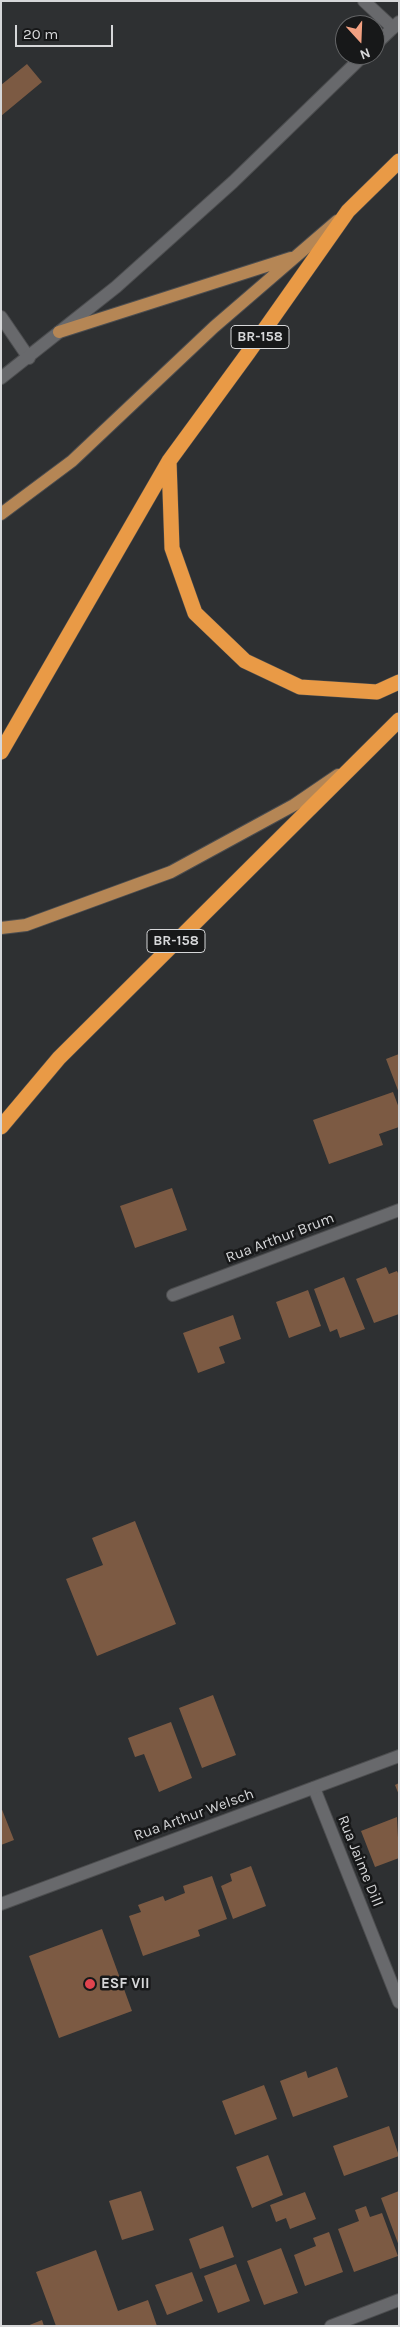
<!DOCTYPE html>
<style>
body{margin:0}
#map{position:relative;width:400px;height:2327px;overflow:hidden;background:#2e3032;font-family:Karla,sans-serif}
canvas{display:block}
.frame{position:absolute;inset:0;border:2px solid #d6d7d9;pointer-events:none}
.north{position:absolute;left:335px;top:15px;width:50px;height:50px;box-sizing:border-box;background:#171819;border:1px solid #636466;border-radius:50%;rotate:160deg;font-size:14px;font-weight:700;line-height:20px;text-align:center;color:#d6d7d9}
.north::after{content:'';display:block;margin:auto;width:18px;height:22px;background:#f2a081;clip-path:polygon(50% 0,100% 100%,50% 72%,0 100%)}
.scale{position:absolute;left:15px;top:25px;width:98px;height:22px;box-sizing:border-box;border:2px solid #d6d7d9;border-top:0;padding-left:6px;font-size:15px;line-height:18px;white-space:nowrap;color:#d6d7d9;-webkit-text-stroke:4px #171819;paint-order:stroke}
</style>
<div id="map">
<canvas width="400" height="2327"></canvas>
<div class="frame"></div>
<div class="north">N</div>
<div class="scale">20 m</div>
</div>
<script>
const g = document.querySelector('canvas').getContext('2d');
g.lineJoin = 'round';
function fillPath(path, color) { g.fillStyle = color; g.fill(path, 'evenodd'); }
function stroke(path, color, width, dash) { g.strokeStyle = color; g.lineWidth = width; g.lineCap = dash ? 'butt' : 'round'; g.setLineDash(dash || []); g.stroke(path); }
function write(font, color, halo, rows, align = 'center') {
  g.font = font + ' Karla,sans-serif'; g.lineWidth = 5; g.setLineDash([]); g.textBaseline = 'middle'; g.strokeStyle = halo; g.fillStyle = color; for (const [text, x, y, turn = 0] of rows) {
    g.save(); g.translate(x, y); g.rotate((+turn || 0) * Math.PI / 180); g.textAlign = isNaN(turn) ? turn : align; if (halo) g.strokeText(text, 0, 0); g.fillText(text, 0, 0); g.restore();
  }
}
const building = new Path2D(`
 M27,64L42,82L1,116V85Z
 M399,1054V1093L386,1059Z
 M393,1092L399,1108V1127L379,1134L383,1145L329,1164L313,1120Z
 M172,1188L187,1230L135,1248L120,1206Z
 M386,1267L389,1274L397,1271L399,1275V1314L374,1323L356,1279Z
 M344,1277L365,1329L340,1338L337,1329L330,1332L314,1289Z
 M308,1290L321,1326L289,1338L276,1302Z
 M233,1315L241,1339L219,1347L225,1363L198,1373L183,1333Z
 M135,1521L176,1624L97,1656L66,1579L103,1565L92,1538Z
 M213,1695L236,1755L202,1768L179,1708Z
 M171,1722L192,1778L159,1792L144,1754L135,1757L128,1738Z
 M399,1783V1795L395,1785Z
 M1,1807L14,1840L1,1845Z
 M397,1817L399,1858L375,1867L361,1831Z
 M251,1866L266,1906L233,1919L221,1886L232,1881L230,1874Z
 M212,1876L227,1919L198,1930L200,1936L143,1956L129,1916L141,1912L138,1905L163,1896L165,1901L185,1893L183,1886Z
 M102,1929L132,2011L59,2038L29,1956Z
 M337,2067L348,2097L293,2117L280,2081L306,2071L308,2078Z
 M264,2085L277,2119L235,2135L222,2101Z
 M389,2126L399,2156L344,2176L333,2146Z
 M268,2155L283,2195L252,2208L236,2167Z
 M141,2191L154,2230L122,2240L109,2201Z
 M399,2191V2246L381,2198Z
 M305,2192L316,2219L290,2229L286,2218L276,2222L270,2205Z
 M366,2206L370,2217L382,2213L398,2256L354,2272L338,2229L359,2221L355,2210Z
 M223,2226L234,2257L200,2269L189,2239Z
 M329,2232L343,2272L305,2286L294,2255L316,2246L313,2238Z
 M281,2248L298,2293L264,2305L247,2261Z
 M96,2250L118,2311L148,2300L157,2326H56L36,2272Z
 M236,2264L250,2301L218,2313L204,2276Z
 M192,2272L203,2301L167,2315L155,2285Z
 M42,2320L44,2326H27Z`);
const lane = new Path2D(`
 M364,1L393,28
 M1,317L29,358`);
const street = new Path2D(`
 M375,45L399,22
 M1,378L116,287L233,182L364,55
 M173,1295L399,1210
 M314,1788L399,2002
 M331,2326L399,2300`);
const secondary = new Path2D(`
 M1,1904L399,1756`);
const primary = new Path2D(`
 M59,332L291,258
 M1,514L72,461L214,327L337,221
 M1,928L26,925L171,872L294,805L338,775`);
const highway = new Path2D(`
 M169,461L172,548L195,613L245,661L300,687L377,692L399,682
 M1,752L169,461L248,353L348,211L399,161
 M1,1127L59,1058L399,720`);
const markers = [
 [90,1984,6,"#e0444e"]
];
const shields = [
 [260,337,58],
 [176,941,58]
];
const shieldNames = [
 ["BR-158",260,337],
 ["BR-158",176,941]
];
const streetNames = [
 ["Rua Arthur Brum",280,1238,-21],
 ["Rua Arthur Welsch",194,1815,-20],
 ["Rua Jaime Dill",360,1861,68]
];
const poiNames = [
 ["ESF VII",101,1984]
];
fillPath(building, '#7c5a43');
stroke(lane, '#4c4d4f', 14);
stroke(street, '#4c4d4f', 14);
stroke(secondary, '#4c4d4f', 14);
stroke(primary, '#4c4d4f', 14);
stroke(highway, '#4c4d4f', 16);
stroke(lane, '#68696c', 12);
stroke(street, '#68696c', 12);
stroke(secondary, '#68696c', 12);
stroke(primary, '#b58655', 12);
stroke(highway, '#e99a46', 15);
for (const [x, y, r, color] of markers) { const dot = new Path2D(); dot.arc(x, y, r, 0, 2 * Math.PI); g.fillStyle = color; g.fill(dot); stroke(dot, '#171819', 2); }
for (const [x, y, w] of shields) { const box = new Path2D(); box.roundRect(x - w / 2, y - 11.5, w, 23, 4); g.fillStyle = '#171819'; g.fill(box); stroke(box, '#d6d7d9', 1); }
write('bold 14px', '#d6d7d9', null, shieldNames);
write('15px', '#d6d7d9', '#171819', streetNames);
write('bold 15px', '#d6d7d9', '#171819', poiNames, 'left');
</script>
